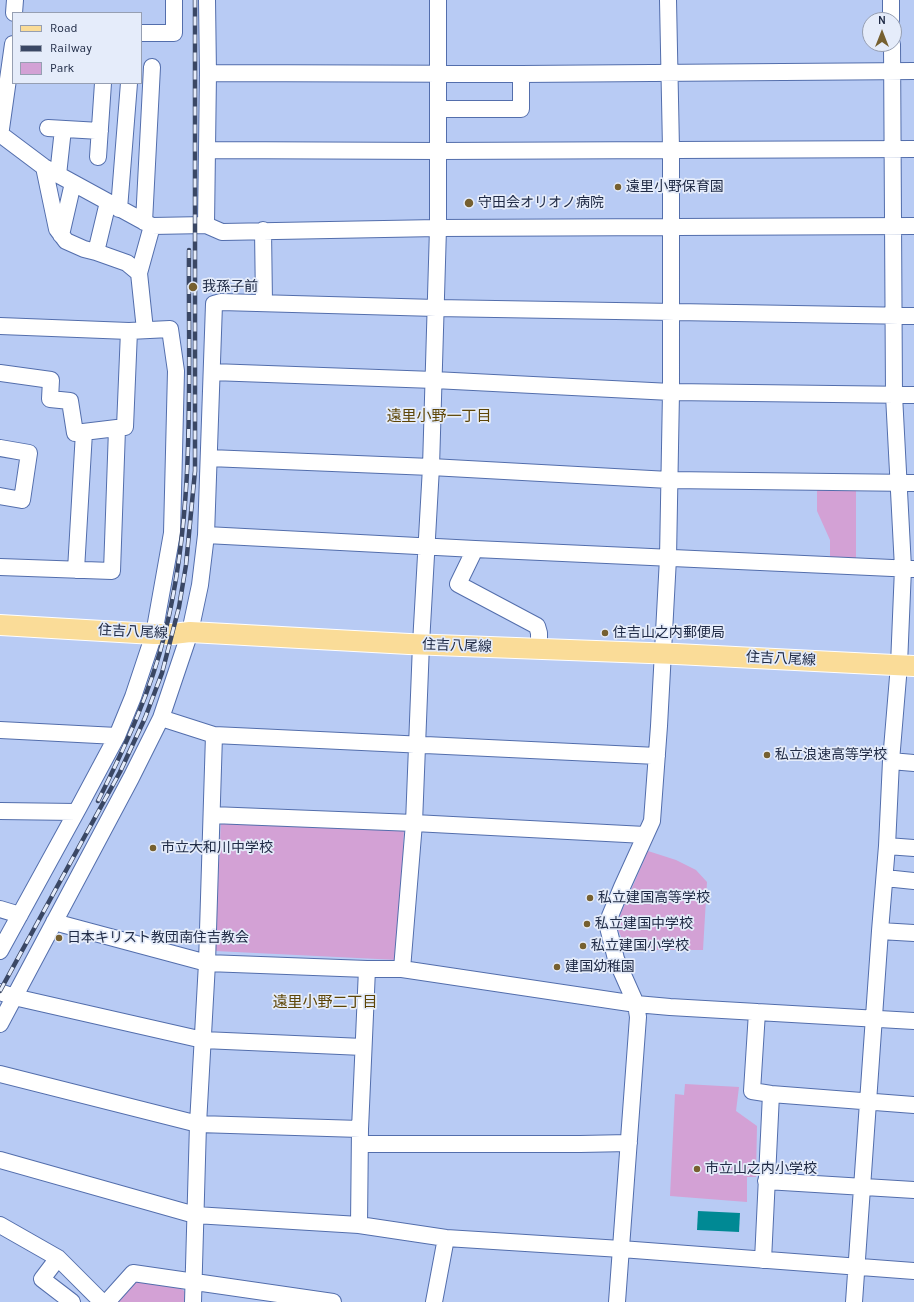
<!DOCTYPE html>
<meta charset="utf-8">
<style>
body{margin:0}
#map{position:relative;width:914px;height:1302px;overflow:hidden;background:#b8cbf4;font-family:Karla,sans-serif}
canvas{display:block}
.legend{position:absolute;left:12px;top:12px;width:130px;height:72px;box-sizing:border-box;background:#e5ecfa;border:1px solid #969fb2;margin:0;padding:5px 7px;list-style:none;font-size:12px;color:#202b46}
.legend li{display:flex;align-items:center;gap:8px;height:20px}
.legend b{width:20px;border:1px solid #969fb2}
.north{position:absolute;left:862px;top:12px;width:40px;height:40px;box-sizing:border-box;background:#e5ecfa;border:1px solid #969fb2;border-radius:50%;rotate:0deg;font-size:11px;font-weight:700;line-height:16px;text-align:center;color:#202b46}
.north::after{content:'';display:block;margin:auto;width:14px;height:18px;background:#766030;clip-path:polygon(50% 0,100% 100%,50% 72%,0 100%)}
</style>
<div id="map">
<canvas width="914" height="1302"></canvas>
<ul class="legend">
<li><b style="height:5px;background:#fadc98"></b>Road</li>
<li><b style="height:5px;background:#3a4764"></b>Railway</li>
<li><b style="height:11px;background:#d3a1d5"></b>Park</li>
</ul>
<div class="north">N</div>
</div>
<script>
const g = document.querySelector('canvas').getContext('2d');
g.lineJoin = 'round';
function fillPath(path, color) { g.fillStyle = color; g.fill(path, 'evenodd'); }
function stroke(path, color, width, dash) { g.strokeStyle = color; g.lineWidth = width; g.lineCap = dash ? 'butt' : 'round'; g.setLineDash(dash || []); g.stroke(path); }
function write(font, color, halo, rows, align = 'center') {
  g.font = font + ' Karla,"Noto Sans JP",sans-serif'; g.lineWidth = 3.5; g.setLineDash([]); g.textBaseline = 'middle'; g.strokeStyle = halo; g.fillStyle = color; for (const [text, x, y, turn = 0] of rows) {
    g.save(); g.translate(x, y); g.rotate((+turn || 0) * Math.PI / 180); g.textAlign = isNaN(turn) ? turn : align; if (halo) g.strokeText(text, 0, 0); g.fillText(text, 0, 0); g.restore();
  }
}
const green = new Path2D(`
 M817,487L856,488V558H830V540L817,511Z
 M221,820L404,829L398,960L215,951Z
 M648,851L676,860L696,870L707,882L703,950H651L626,948L616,925Z
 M685,1084L739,1087L736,1111L757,1126L756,1177H747V1202L670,1196L675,1094L684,1095Z
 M135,1281L177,1284L185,1292L184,1302H114Z`);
const water = new Path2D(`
 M698,1211L740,1213L739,1232L697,1230Z`);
const minor = new Path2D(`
 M207,0L208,73L521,74L914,71
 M891,0V20
 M14,13L15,0
 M141,33H174V0
 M438,109H521V74
 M48,128L100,131
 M0,134L44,167L152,226L206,225L222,232L438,228L914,226
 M0,136L13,44
 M207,150L438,151L914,149
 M98,157L103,83
 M44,167L57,229L66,241L84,249L96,252L127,263L139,273
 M58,175L63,129
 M119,209L129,83
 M144,222L152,67
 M206,225L208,73
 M263,230L264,303
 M61,235L73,183
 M96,252L108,202
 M0,326L129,331L170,329L176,371L172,533L154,634L133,697L117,736L0,730
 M145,330L139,273L152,226
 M212,372L434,380L671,392L914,395
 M0,373L51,380L50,399L70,401L75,433L125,427L129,331
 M0,448L29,453L22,500L0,496
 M209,458L431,467L669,480L914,483
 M206,535L475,549L914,569
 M475,549L458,584L537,626L539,633V649
 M0,567L112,571L117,429
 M76,570L84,432
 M161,718L214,735L657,756
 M891,761L914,763
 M0,811L76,812
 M212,815L414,823L645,835
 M887,846L914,848
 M885,878L914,881
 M0,909L20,915
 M54,922L207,963L367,969H402L636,1004L670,1007L914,1021
 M880,931L914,933
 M0,951L79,807L117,736
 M402,969L414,823L421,644L431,467L438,228V0
 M0,992L14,997L203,1040L363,1047
 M757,1012L752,1091L771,1094L914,1105
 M0,1024L131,778L161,718L190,632L200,585L206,535L214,304L221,302L436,308L914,316
 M0,1074L198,1124L360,1129
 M360,1144H580L629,1143
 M0,1160L195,1215L359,1225L446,1238L621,1249L914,1271
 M766,1181L914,1190
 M0,1225L58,1258L102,1302
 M359,1225L360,1129L367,969
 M58,1258L42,1279L72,1302
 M763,1260L771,1094
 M107,1302L133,1273L333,1302
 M193,1302L198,1124L207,963L214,735
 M434,1302L446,1238
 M617,1302L638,1017L636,1004L616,959L608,927L610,916L622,887L652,821L659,726L668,558L671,392V149L668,0
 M854,1302L880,931L887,846L891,761L899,665L903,568L894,395L892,44`);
const major = new Path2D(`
 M0,625L154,634H173L190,632L409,644L676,654L914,666`);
const rail = new Path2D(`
 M98,801C125,747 151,691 165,633C196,507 188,378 189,250
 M0,991L120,772L145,718L162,673L179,607L186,565L195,471V0`);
const markers = [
 [618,187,4,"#766030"],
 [469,203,5,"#766030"],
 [193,287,5,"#766030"],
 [605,633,4,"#766030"],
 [767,755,4,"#766030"],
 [153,848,4,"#766030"],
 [590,898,4,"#766030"],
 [587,924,4,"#766030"],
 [59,938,4,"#766030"],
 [583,946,4,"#766030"],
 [557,967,4,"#766030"],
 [697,1169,4,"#766030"]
];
const poiNames = [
 ["遠里小野保育園",626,187],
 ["守田会オリオノ病院",478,203],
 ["我孫子前",202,287],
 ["住吉山之内郵便局",613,633],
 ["私立浪速高等学校",775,755],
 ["市立大和川中学校",161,848],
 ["私立建国高等学校",598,898],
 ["私立建国中学校",595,924],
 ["日本キリスト教団南住吉教会",67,938],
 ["私立建国小学校",591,946],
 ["建国幼稚園",565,967],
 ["市立山之内小学校",705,1169]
];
const streetNames = [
 ["住吉八尾線",133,632,3],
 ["住吉八尾線",457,646,2],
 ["住吉八尾線",781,659,3]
];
const neighbourhoodNames = [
 ["遠里小野一丁目",439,417],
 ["遠里小野二丁目",325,1003]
];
fillPath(green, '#d3a1d5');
fillPath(water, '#008994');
stroke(minor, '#536eac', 18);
stroke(major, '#fff', 22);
stroke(minor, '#fff', 16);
stroke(major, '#fadc98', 20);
stroke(rail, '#3a4764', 4.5);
stroke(rail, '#e5ecfa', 3, [9]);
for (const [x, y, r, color] of markers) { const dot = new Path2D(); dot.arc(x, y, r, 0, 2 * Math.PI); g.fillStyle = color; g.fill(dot); stroke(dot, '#e5ecfa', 1.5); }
write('14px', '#202b46', '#e5ecfa', poiNames, 'left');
write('14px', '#202b46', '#e5ecfa', streetNames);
write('15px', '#5d4506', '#e5ecfa', neighbourhoodNames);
</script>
